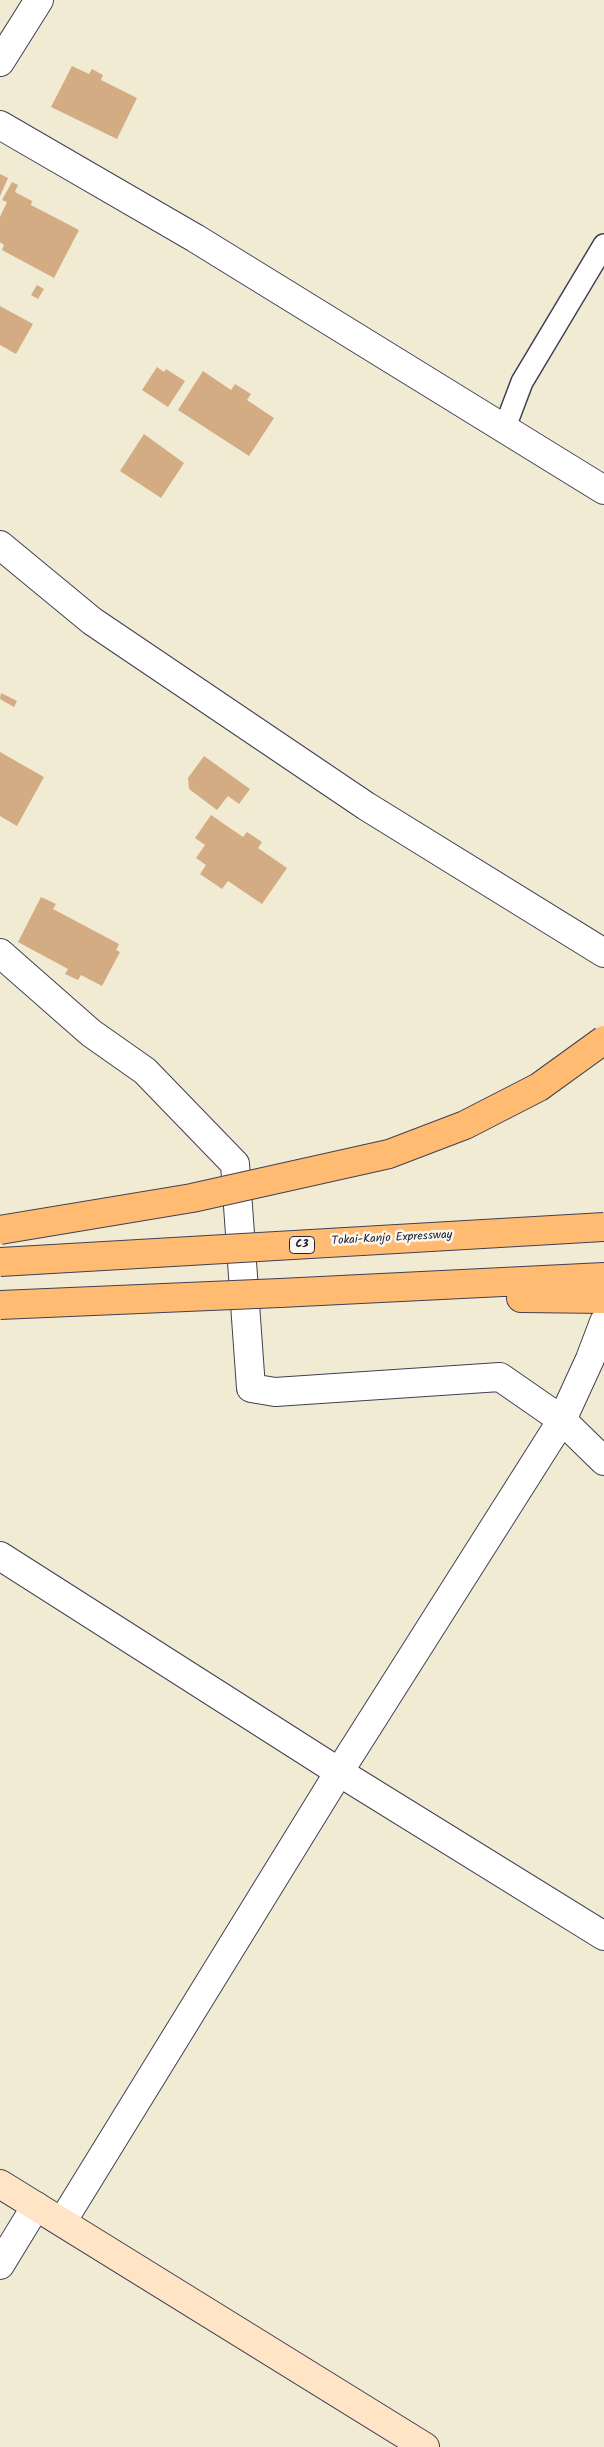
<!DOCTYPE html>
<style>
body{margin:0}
canvas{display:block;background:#f2ebd4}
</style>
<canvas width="604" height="2447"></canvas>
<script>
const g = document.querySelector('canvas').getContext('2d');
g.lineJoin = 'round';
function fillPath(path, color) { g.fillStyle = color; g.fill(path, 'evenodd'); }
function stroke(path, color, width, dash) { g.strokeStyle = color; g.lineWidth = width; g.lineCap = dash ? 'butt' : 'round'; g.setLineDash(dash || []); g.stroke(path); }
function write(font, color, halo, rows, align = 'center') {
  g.font = font + ' Kalam,sans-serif'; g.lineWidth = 5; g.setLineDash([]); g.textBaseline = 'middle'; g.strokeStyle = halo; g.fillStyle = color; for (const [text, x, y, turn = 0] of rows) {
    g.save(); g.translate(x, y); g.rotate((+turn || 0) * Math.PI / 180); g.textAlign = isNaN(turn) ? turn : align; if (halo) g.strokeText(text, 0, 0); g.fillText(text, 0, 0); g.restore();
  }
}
const building = new Path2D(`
 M72,66L89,74L92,69L103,75L101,80L137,98L117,139L51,107Z
 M0,174L8,178L0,196Z
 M12,182L18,185L15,192L32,201L31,205L79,230L54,278L2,250L4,245L0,242V217L7,202L2,200Z
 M37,285L44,289L38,299L31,295Z
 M0,306L33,324L16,354L0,345Z
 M157,367L164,372L166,369L185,381L168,407L142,390Z
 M203,371L231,390L235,384L251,394L247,400L274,418L249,456L178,410Z
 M144,434L184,463L161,498L120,471Z
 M1,693L17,701L14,707L0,699Z
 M0,752L44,777L17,826L0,816Z
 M204,756L250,789L239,804L228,796L217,810L189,789L188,778Z
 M211,815L243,837L247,832L262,842L258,848L287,868L262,904L228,881L222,889L200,874L206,865L196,858L205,845L195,838Z
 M41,897L56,904L53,909L119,944L116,950L120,952L102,986L81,975L78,980L65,974L68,969L18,942Z`);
const lane = new Path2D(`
 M505,427L522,382L604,245`);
const street = new Path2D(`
 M0,62L39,0
 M0,125L195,238L604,490
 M0,545L92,621L366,806L604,953
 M0,953L91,1033L145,1071L235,1164L251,1388L275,1392L500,1377L562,1420L604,1461
 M0,1556L339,1772L604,1936
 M62,2222L339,1772L562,1420L590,1359L604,1322
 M0,2265L36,2206`);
const secondary = new Path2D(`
 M0,2184L425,2447`);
const highway = new Path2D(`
 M280,1293L604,1277
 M521,1298L604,1299`);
const highwayBridge = new Path2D(`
 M0,1230L192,1198L389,1154L465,1125L539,1087L604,1040
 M0,1262L604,1227
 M0,1305L280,1293`);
const shields = [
 [302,1245,25]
];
const shieldNames = [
 ["C3",302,1245]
];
const streetNames = [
 ["Tokai-Kanjo Expressway",392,1239,-3]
];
fillPath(building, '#d3ac83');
stroke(lane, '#414052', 24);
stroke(street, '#414052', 30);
stroke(secondary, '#414052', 30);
stroke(highway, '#414052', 30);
stroke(lane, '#fff', 21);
stroke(street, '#fff', 28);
stroke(secondary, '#ffe4c6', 28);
stroke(highway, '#ffbb71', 28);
stroke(highwayBridge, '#414052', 30, []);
stroke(highwayBridge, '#ffbb71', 28);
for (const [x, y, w] of shields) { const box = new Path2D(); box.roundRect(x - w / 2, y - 8.5, w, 17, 4); g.fillStyle = '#fbf7ec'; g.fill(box); stroke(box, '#22223b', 1); }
write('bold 11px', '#22223b', null, shieldNames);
write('12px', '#22223b', '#fbf7ec', streetNames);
</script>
